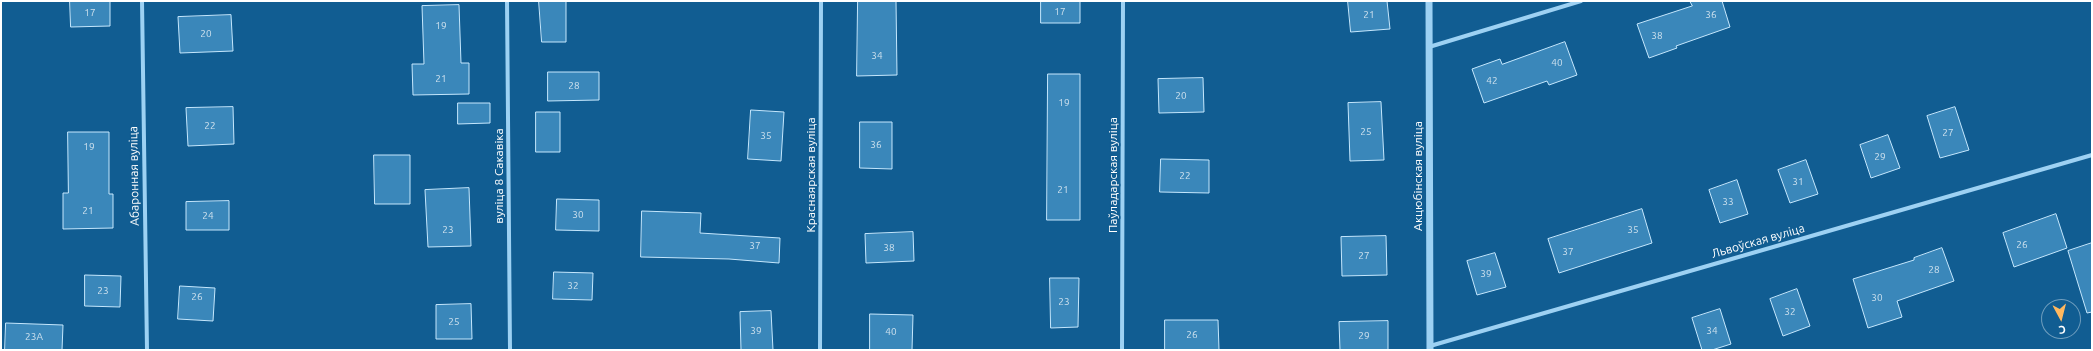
<!DOCTYPE html>
<meta charset="utf-8">
<style>
body{margin:0}
#map{position:relative;width:2093px;height:351px;overflow:hidden;background:#115d92;font-family:Ubuntu,sans-serif}
canvas{display:block}
.frame{position:absolute;inset:0;border:2px solid #fff;pointer-events:none}
.north{position:absolute;left:2041px;top:299px;width:40px;height:40px;box-sizing:border-box;background:#115d92;border:1px solid #709ebe;border-radius:50%;rotate:173deg;font-size:11px;font-weight:700;line-height:16px;text-align:center;color:#fff}
.north::after{content:'';display:block;margin:auto;width:14px;height:18px;background:#ffb85f;clip-path:polygon(50% 0,100% 100%,50% 72%,0 100%)}
</style>
<div id="map">
<canvas width="2093" height="351"></canvas>
<div class="frame"></div>
<div class="north">С</div>
</div>
<script>
const g = document.querySelector('canvas').getContext('2d');
g.lineJoin = 'round';
function fillPath(path, color) { g.fillStyle = color; g.fill(path, 'evenodd'); }
function stroke(path, color, width, dash) { g.strokeStyle = color; g.lineWidth = width; g.lineCap = dash ? 'butt' : 'round'; g.setLineDash(dash || []); g.stroke(path); }
function write(font, color, halo, rows, align = 'center') {
  g.font = font + ' Ubuntu,sans-serif'; g.lineWidth = 3; g.setLineDash([]); g.textBaseline = 'middle'; g.strokeStyle = halo; g.fillStyle = color; for (const [text, x, y, turn = 0] of rows) {
    g.save(); g.translate(x, y); g.rotate((+turn || 0) * Math.PI / 180); g.textAlign = isNaN(turn) ? turn : align; if (halo) g.strokeText(text, 0, 0); g.fillText(text, 0, 0); g.restore();
  }
}
const building = new Path2D(`
 M70,1H110V26L71,27Z
 M539,1H566V42H542Z
 M858,1H896L897,75L857,76Z
 M1041,1H1080V23H1041Z
 M1348,1H1387L1390,29L1351,32Z
 M1690,1H1722L1730,27L1676,46L1677,48L1649,58L1637,24L1692,6Z
 M459,5L461,63H469V94L413,95L412,64H424L422,6Z
 M231,15L233,51L180,53L178,17Z
 M1565,42L1577,75L1549,85L1547,81L1484,103L1472,69L1500,59L1502,64Z
 M548,72H599V100L548,101Z
 M1048,74H1080V220H1047Z
 M1203,78L1204,112L1159,113L1158,79Z
 M1381,102L1384,160L1350,161L1348,103Z
 M458,103H490V123L458,124Z
 M233,107L234,144L188,146L186,108Z
 M1955,107L1969,150L1940,158L1927,116Z
 M751,110L784,112L781,161L748,159Z
 M536,112H560V152H536Z
 M860,122H892V169L860,168Z
 M68,132H109V194H113V228L63,229V193H68Z
 M1888,135L1900,168L1871,178L1860,145Z
 M374,155H410V204H375Z
 M1161,159L1209,160V193L1160,192Z
 M1806,160L1818,194L1790,203L1778,170Z
 M1737,180L1748,214L1720,223L1709,190Z
 M469,188L471,246L428,247L425,190Z
 M557,199L599,200V231L556,230Z
 M229,201V230H186V202Z
 M1642,209L1652,243L1559,273L1548,239Z
 M642,211L701,213L700,233L780,238L779,263L729,259L641,257Z
 M2056,214L2067,248L2014,267L2003,233Z
 M913,232L914,261L866,263L865,234Z
 M1386,236L1387,275L1342,276L1341,237Z
 M2092,243V312L2087,313L2068,251Z
 M1942,248L1954,281L1897,301L1902,317L1868,328L1853,279L1914,260V258Z
 M1495,253L1506,287L1477,295L1467,261Z
 M554,272L593,273L592,300L553,299Z
 M85,275L121,276L120,307L85,306Z
 M1050,278H1079L1078,327L1051,328Z
 M180,286L215,288L213,321L178,319Z
 M1797,289L1810,326L1783,336L1770,299Z
 M471,304L472,339H436V305Z
 M1720,309L1731,344L1712,350H1702L1692,318Z
 M771,311L773,350H741L740,312Z
 M870,314L913,315L912,350H870Z
 M1165,320H1218L1219,350H1165Z
 M1388,321V350H1340L1339,322Z
 M6,323L63,325L62,350H5Z`);
const minor = new Path2D(`
 M142,1L147,350
 M507,1L510,350
 M1429,47L1581,1
 M1430,346L2092,155
 M820,350L821,1
 M1122,350L1123,1`);
const tertiary = new Path2D(`
 M1429,1L1430,350`);
const numberNames = [
 ["17",1060,12],
 ["17",90,13],
 ["21",1369,15],
 ["36",1711,15],
 ["19",441,26],
 ["20",206,34],
 ["38",1657,36],
 ["34",877,56],
 ["40",1557,63],
 ["21",441,79],
 ["42",1492,81],
 ["28",574,86],
 ["20",1181,96],
 ["19",1064,103],
 ["22",210,126],
 ["25",1366,132],
 ["27",1948,133],
 ["35",766,136],
 ["36",876,145],
 ["19",89,147],
 ["29",1880,157],
 ["22",1185,176],
 ["31",1798,182],
 ["21",1063,190],
 ["33",1728,202],
 ["21",88,211],
 ["30",578,215],
 ["24",208,216],
 ["23",448,230],
 ["35",1633,230],
 ["26",2022,245],
 ["37",755,246],
 ["38",889,248],
 ["37",1568,252],
 ["27",1364,256],
 ["28",1934,270],
 ["39",1486,274],
 ["32",573,286],
 ["23",103,291],
 ["26",197,297],
 ["30",1877,298],
 ["23",1064,302],
 ["32",1790,312],
 ["25",454,322],
 ["39",756,331],
 ["34",1712,331],
 ["40",891,332],
 ["26",1192,335],
 ["29",1364,336],
 ["23А",34,337]
];
const streetNames = [
 ["Краснаярская вуліца",811,175,-90],
 ["Паўладарская вуліца",1113,175,-90],
 ["Абаронная вуліца",134,176,-91],
 ["вуліца 8 Сакавіка",499,176,-90],
 ["Акцюбінская вуліца",1418,176,-90],
 ["Львоўская вуліца",1758,241,-16]
];
fillPath(building, '#3a87ba');
stroke(building, '#c5e7fd', 1);
stroke(minor, '#9dd1f3', 4);
stroke(tertiary, '#9dd1f3', 7);
write('10px', '#cee1ee', null, numberNames);
write('12px', '#fff', '#115d92', streetNames);
</script>
